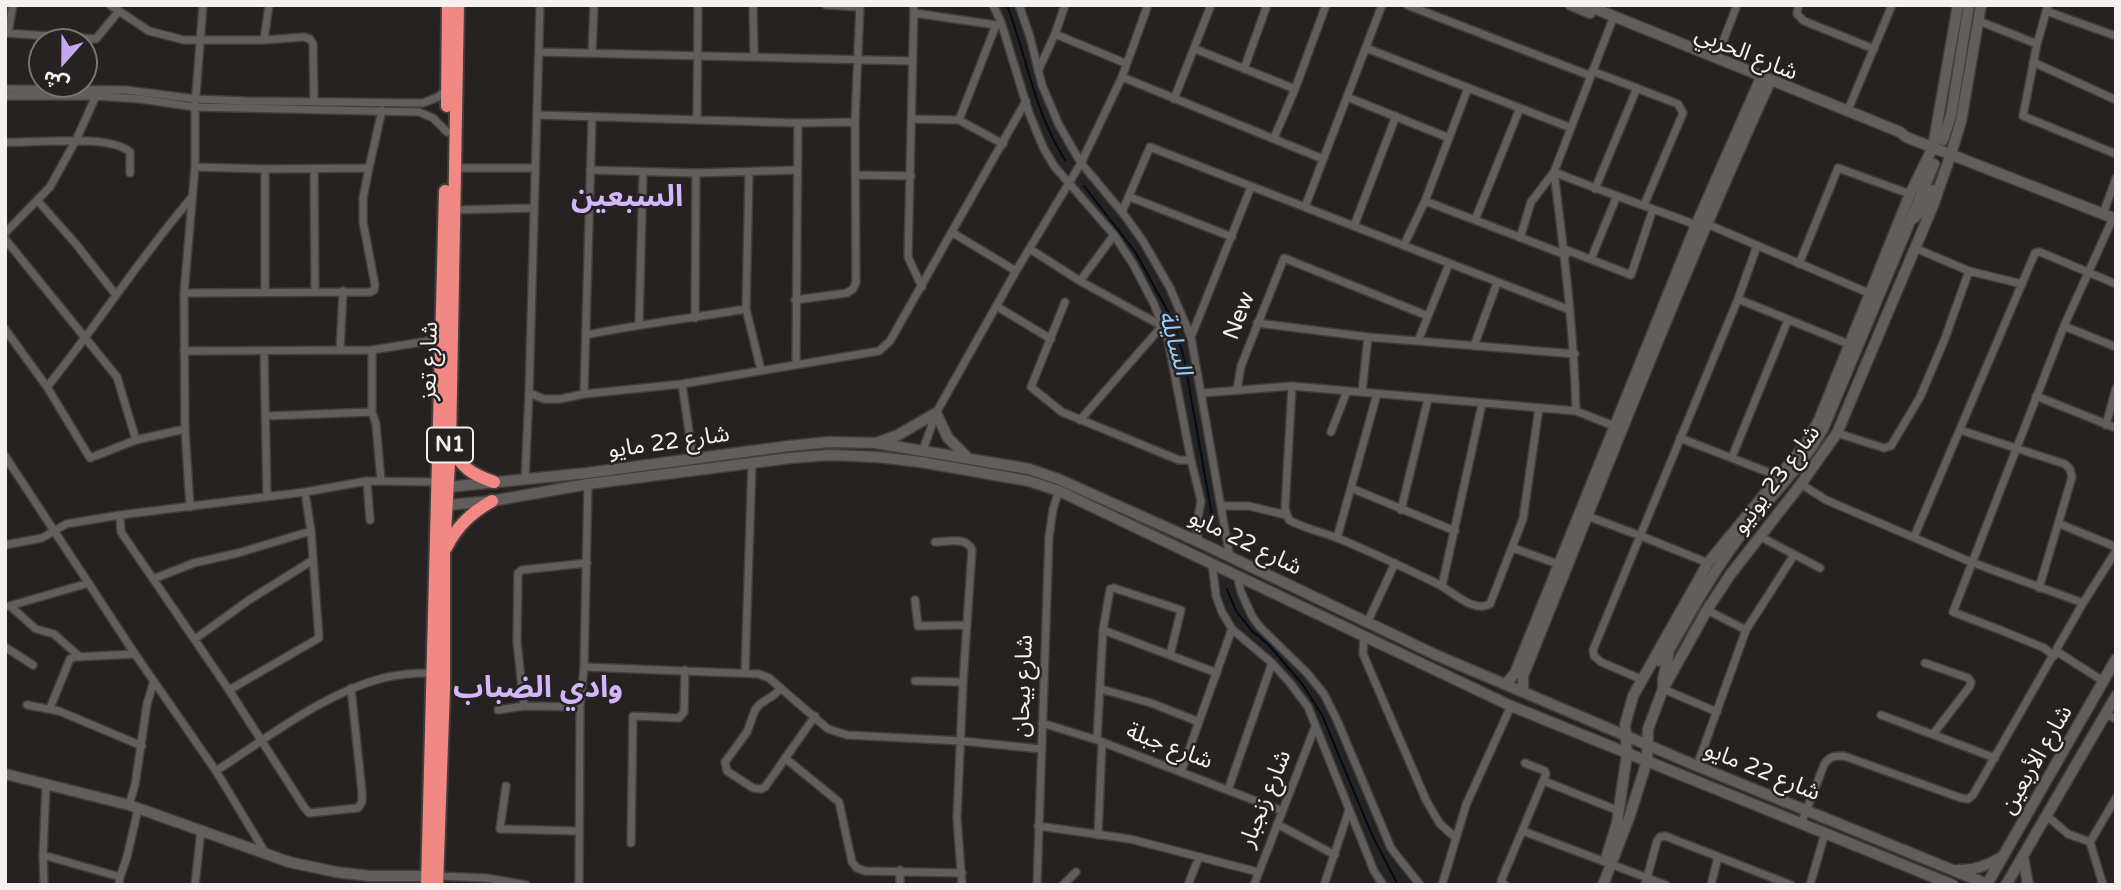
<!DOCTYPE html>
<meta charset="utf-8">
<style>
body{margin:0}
#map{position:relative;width:2121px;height:890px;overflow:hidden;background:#262221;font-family:"Varela Round","Noto Sans Arabic",sans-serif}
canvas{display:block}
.frame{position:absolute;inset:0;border:7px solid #f4f1f0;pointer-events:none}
.north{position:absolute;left:28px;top:28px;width:70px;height:70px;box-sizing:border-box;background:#262221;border:2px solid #787574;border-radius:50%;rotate:201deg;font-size:19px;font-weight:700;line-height:28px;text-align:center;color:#f4f1f0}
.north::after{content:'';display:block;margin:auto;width:24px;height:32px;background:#c5a6f0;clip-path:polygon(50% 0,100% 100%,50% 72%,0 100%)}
</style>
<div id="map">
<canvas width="2121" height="890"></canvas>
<div class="frame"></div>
<div class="north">ش</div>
</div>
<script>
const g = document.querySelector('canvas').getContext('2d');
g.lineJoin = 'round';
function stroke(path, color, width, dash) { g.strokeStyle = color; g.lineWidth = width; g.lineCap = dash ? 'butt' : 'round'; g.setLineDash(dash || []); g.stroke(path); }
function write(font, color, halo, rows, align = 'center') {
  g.font = font + ' "Varela Round","Noto Sans Arabic",sans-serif'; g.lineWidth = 5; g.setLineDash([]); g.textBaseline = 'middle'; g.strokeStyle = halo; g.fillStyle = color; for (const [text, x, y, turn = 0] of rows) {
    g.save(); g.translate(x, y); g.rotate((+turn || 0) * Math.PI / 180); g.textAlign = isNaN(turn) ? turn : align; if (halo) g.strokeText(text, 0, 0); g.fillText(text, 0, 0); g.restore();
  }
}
const stream = new Path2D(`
 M1007,5C1027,58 1034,111 1065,160
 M1084,186L1136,253L1173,321L1184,358L1213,521
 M1227,589L1236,611L1252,631L1268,644L1303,685L1322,715L1372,835L1398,885`);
const street = new Path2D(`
 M110,5L149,31L184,40H264L304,37L310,39L313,44L314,101
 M753,5L754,56
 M826,5L860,7
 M914,5L908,257L922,287
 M993,5L1001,22L1029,113L1043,147L1054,166L1114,235L1133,264L1154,304L1168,340L1191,460L1201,501L1196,528L1199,542
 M1019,5L1030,37L1042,85L1059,125L1081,163L1122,212L1143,241L1170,288L1191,337L1230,558
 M1407,5L1591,76
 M1798,5L1797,14L1804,21L1874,49
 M2048,5L2037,44L2023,116L2116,154
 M2046,11L2116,36
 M914,13L996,25
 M1979,21L2037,44
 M5,33L96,39L118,12
 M8,33L13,5
 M1055,34L1125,63
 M264,40L269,5
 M1366,48L1571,128
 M1195,49L1295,89
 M539,52L912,61
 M592,53L594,5
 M1717,57L1737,5
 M2033,62L2116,100
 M1244,69L1267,5
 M1038,71L1055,34L1065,5
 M1592,71L1678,104L1683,113L1644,205
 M1122,77L1323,159
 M5,89L126,90L196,99L245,101L423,103L438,97L447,89
 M5,96H96L140,99L195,107L419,112L433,118L447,132
 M1347,97L1449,138
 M1174,99L1211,5
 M1848,110L1892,5
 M537,115L798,123L855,122
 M697,119L698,5
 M912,119L959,120L1003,144
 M959,120L996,25L1001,22
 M1274,138L1295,89L1326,5
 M5,142C34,144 109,133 130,152V173
 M195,167L265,169L369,168L382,110
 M454,168H534
 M314,169L315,291
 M590,170L696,173L797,170
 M749,172L746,309L761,370
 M1554,172C1564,252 1574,331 1576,411
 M1554,172C1601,191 1649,207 1696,225
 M857,175L911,176
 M1595,189L1637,88
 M1130,197L1232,237
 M37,200L76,244L116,295
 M1425,201L1566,255
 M1305,207L1382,5
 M453,210L533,208
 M1122,212L1150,147L1570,310
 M2103,214L2116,178
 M1475,220L1520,108
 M1707,224L1871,294
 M1354,226L1396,116
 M5,233L50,187L76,140L96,96
 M953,233L1016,271
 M1520,238L1531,202L1554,172L1612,21
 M5,239L117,377L136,440
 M1404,245L1425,201L1468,88
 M1915,248L1969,271L2022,284
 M1030,249L1080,281L1162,326L1080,420
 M1564,249L1631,275L1653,209
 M1591,259L1616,198
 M1799,264L1838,168L1910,194
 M1080,281L1114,235
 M265,292V169
 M184,293L370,292L374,290L375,285L363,222V198L369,168
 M1738,299L1851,345
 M795,300L847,293L853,289L856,282L855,122L860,5
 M1065,302L1031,387L1062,412L1179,460H1191
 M996,306L1051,339
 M695,318L696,173
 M1257,323L1368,337L1575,354
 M639,324L643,172
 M2064,326L2116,347
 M5,329L47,387L90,458L136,440L185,429
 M586,335C639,324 693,318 746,309
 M1191,337L1251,187
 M1418,341L1449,264
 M1474,346L1497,283
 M340,350L343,291
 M372,350V412L376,424L381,481
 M184,351L372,350L441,339
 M264,351L267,496
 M796,365L798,123
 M682,384L691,445L690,459
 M1292,386L1285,509L1289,520C1305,529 1323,532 1340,539C1373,553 1405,568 1438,584C1453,592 1473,613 1490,604L1523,519L1539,408
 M47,387C97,325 140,258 192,197
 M1237,390L1241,366L1284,258L1428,316
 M1362,392L1368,337
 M529,393L544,399H560L584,394L682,384L879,351L890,341L1026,101
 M1203,393L1292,386L1576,411L1614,426
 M584,394L592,118
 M2036,396L2116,428
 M266,416L372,412
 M2106,425L2116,388
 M1960,430L2065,464L2070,469L2072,477L2039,588
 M1331,432L1347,391
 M1837,433L1884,448L1891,446L1920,397L1944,341L1969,271
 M1680,438L1778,476
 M923,450L936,413L1016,271L1081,163L1122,77L1148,5
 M5,456L135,654L216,771L265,852
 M1732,457L1788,320
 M525,480L529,393L540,5
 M367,481L370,520
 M1801,484L1826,500L1971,562L2083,603
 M1351,488L1455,531
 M1222,506H1249L1286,515
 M190,507L185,429L184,293L195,167V107L203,5
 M1401,510L1428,399
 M120,515L121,532L229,690L304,807L309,813L358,808L362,802V792L351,688
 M1587,516L1641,536L1708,563
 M2060,524L2116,547
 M1759,536L1820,568
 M1914,537L2035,253L2040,252L2116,284
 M1337,538L1377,394
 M935,542C947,542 967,536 972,550L963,682L957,818L962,885
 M5,545L42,538L66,524L120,515L305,492L367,481L438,482
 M1513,548L1558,564
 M1212,563L1216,596L1222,612L1232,629L1272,663L1290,683L1308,707L1374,871L1383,885
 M1237,575L1241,592L1252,616L1259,626L1307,673L1324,694L1337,720L1391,848L1420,885
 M153,579L194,563L238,553L311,531
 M1442,586L1482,404
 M915,600L918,626L967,625
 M9,606L89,583
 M10,606L36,629L54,634L80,657
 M1707,610L1746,630
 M1367,623L1395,563
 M1103,630L1217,673
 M1364,635L1363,654L1426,800L1440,824L1456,838
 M195,639L249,600L313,560
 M5,647L33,665
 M2056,651L2103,681
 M2054,656L2044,648L2003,631L1953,612L2064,326L2113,218
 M1925,663L1968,678L1971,682L1970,686L1934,733
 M584,667L759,674L769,678L828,729L847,735L962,741L1041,749
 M745,672L752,463
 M1643,680L1601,662L1594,656L1593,650L1738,299L1757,246
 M915,681L963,682
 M781,688L774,695L760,704L755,710L747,732L725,762L727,771L753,788L761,789L765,787L815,716
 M1101,689L1151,703L1199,722
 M1663,689L1717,712
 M229,690L319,638L311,531L305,492
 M27,705L59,711L142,746
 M524,706L517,642L518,573L522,570L587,563
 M50,708L70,659L75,657L135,654
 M498,710L524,706L580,707
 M2105,714L2116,719
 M1881,715L1995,758
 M1042,723L1097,740L1282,811
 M1097,740L1103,630L1110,589L1114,588L1181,610L1170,655
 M785,758L839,802L852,862L857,868L865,871L962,873
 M1697,766L1746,630L1794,555
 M216,771C269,737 322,694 383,678C399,674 416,673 432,673
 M1181,772L1232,629
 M1544,781L1619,811
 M506,786L500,829L579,831
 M1228,790L1272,663
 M129,805L135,785L147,704L154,681
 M2046,815L2068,834L2090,842
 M1277,824L1335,855
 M1801,824L1824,765C1829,756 1834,756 1844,756L1961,798L1968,799L1973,795L2083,603L2116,551
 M1038,826L1130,839L1258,872
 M1523,831L1666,885
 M1098,835L1102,743
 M631,843L633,716L679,718L684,712L685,670
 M43,855L120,877
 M437,876L487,878L526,885
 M44,885L43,855L46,786
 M119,885L120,877L127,857L138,809
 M195,885L201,830
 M579,885L580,707L584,667L588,484
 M900,885V870
 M1037,885L1049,537L1053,509L1059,491
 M1063,885L1076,872
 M1188,885L1199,857
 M1254,885L1315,727
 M1324,885L1349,810
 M1442,885L1466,805L1511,706
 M1505,885L1501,881L1546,774L1545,771L1525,763
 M1645,885L1657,841L1660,837L1665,836L1791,885
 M1711,885L1718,857
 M1810,885L1825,833
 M2103,885L2090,842L2116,798`);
const secondary = new Path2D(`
 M1571,5L1590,13
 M1586,5L1900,132L1906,137L2116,219
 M1943,140L1951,115L1969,5
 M1911,220L1921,212L1933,190
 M876,443L898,435L936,413L948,438L967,457
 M448,487L587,473L789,446L829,442L876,443L1029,469L1058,479L1199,542L1436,655L1697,766L1982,882
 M448,505L492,501L588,484L790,458L830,455L877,457L921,462L1029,481L1059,491L1511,706L1953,885
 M1659,661L1662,656L1668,652C1693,608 1715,568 1746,528C1772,494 1802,466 1823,429L1934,164
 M1506,684L1515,673L1696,225L1760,80
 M1663,685C1662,673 1669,664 1668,652
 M1523,691V676C1603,478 1680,278 1769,84
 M5,774L129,805L289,862L336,872L369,876H427
 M2023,856L2028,885
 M1606,859L1617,823L1627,754L1625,725L1633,696L1708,563L1806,444L1819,420L1910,194L1933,147L1958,5
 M1958,870C1973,871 1988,865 2000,858
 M1990,879L2116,659
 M1603,885L1629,818L1647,761L1648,729L1663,689L1707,610L1730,575L1801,484L1837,433L1932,208L1951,154L1961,121L1981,5
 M2006,885L2116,696`);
const highway = new Path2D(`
 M447,106L448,5
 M450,446C462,468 471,474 494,482
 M446,548C457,526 471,513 492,501
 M427,885L445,191
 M437,885L444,688V551L450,445L458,5`);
const shields = [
 [450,445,46]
];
const shieldNames = [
 ["N1",450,445]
];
const streetNames = [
 ["شارع الحربي",1746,54,22],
 ["New",1240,316,-69],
 ["شارع تعز",430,361,-89],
 ["شارع 22 مايو",669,443,-8],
 ["شارع 23 يونيو",1777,480,-53],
 ["شارع 22 مايو",1245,543,26],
 ["شارع بيحان",1024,686,-88],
 ["شارع جبلة",1169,747,21],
 ["شارع الأربعين",2037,760,-60],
 ["شارع 22 مايو",1762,772,22],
 ["شارع زنجبار",1266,799,-68]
];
const waterNames = [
 ["السايلة",1174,343,74]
];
const districtNames = [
 ["السبعين",627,198],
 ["وادي الضباب",538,689]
];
stroke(stream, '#000b1d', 2);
stroke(street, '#413e3d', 10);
stroke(secondary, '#413e3d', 13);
stroke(highway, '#413e3d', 16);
stroke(street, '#625e5d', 7);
stroke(secondary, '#625e5d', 10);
stroke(highway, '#f28883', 12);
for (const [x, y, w] of shields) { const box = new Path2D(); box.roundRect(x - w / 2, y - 17.5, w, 35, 5); g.fillStyle = '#262221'; g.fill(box); stroke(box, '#f4f1f0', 2); }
write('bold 21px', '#f4f1f0', null, shieldNames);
write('23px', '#f4f1f0', '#262221', streetNames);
write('italic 24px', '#95cffe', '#262221', waterNames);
write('bold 30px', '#d3b6fb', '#262221', districtNames);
</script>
